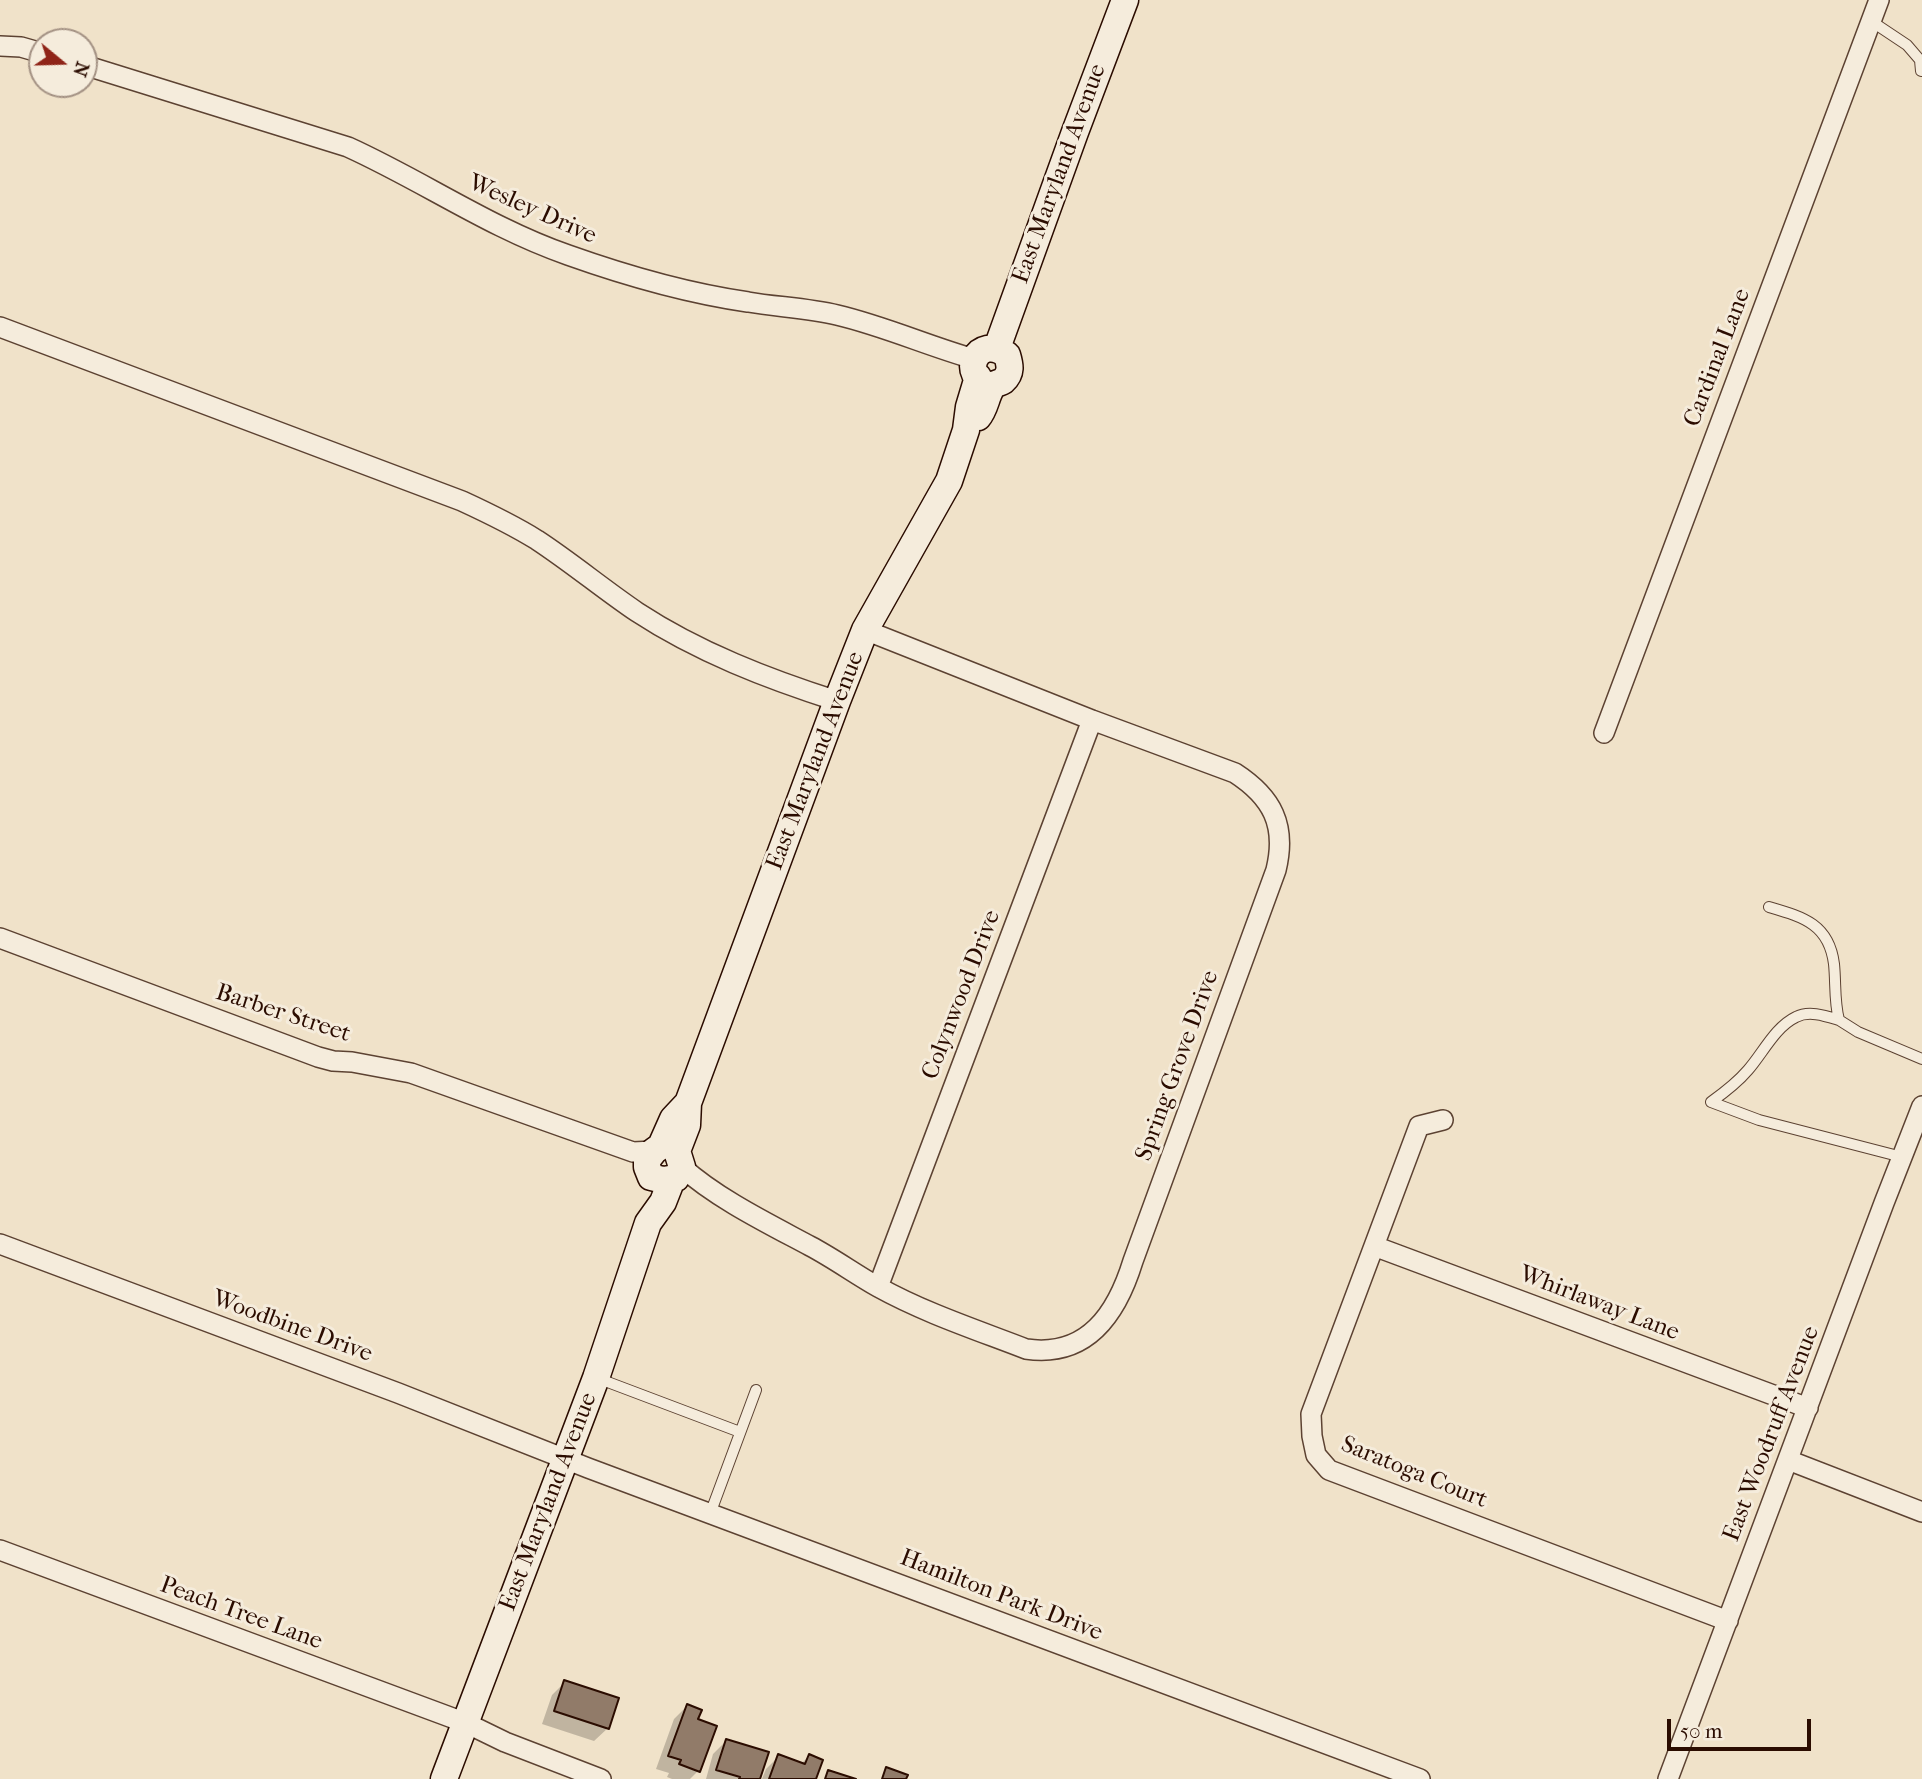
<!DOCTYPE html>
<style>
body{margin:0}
#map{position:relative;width:1922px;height:1779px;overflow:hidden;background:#f0e2c9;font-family:"IM FELL French Canon",serif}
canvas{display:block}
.north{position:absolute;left:28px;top:28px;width:70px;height:70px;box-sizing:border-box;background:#f5ecdc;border:2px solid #a49284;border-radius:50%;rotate:109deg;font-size:19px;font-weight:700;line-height:28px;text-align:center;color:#2b0c00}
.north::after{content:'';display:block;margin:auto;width:24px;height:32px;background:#8f2418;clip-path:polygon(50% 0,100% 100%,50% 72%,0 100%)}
.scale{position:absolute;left:1667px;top:1719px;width:144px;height:32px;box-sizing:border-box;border:4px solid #2b0c00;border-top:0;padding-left:9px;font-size:21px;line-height:24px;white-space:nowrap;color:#2b0c00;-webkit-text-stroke:5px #f5ecdc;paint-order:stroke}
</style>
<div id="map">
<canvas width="1922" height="1779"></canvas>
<div class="north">N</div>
<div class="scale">50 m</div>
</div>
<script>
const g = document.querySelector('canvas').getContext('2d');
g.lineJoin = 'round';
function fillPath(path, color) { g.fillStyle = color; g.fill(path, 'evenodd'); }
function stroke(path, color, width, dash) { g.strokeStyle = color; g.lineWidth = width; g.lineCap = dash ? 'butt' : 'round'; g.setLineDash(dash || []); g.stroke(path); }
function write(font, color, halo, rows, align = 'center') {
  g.font = font + ' "IM FELL French Canon",serif'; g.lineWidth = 6; g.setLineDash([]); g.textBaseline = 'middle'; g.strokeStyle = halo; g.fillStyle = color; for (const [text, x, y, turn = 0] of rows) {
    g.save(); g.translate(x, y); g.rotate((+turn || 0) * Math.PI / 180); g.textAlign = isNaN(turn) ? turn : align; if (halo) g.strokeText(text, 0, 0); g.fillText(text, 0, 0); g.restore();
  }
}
const shadow = new Path2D(`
 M565,1682L608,1728L594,1741L542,1724L552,1695Z
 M687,1706L696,1720L698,1771L690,1779H672L667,1777L669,1773L656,1769L674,1719Z
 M726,1741L758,1779H706L713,1754Z
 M779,1756L801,1764L809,1756L814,1779H762L766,1769Z`);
const building = new Path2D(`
 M564,1680L619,1698L609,1729L554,1711Z
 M687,1704L702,1710L698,1719L717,1726L700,1772L679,1764L681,1760L668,1756Z
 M726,1739L769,1752L760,1779H739L740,1777L716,1770Z
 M778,1754L805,1764L809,1754L823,1760L816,1779H769Z
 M886,1767L908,1775L906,1779H882Z
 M828,1770L856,1779H825Z`);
const lane = new Path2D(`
 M1871,21L1907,45L1920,60L1921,71
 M1769,907C1803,917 1829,924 1834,964C1836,983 1834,1001 1839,1020L1858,1032L1922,1059
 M1711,1102L1759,1120L1902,1157
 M1711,1102C1725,1092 1737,1083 1748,1070C1763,1053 1775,1027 1796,1017C1809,1010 1826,1016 1839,1020
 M597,1378L740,1432
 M710,1514L756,1390`);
const street = new Path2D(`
 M0,46L21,47L42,53
 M84,65L348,147C423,181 490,228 568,255C627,276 686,293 748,302C777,307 808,308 837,315C884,326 928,346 974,359
 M0,327L462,501C488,513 513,525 537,540C572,563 603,589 637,612C698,652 768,679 837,701
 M1604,733L1879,0
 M0,938L318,1057L333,1061L352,1062L411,1073L633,1152L654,1151
 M1443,1120L1419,1126L1311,1414L1312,1436L1316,1455L1329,1470L1728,1621
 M682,1167C716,1198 769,1224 810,1246C833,1258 855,1274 878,1287C925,1313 977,1330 1026,1349C1088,1358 1117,1313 1133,1261L1276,870C1287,825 1272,797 1235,773L1092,720L865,630
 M0,1244L398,1393L588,1468L1420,1779
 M1374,1246L1808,1408
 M878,1287L1092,720
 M1788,1460L1922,1512
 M0,1550L466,1723L505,1742L601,1779
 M1668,1779L1884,1203L1922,1106`);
const secondary = new Path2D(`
 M997,348L1075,132L1125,0
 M978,417C986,408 986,394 993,386C996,383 1000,383 1003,381C1012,373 1010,365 1007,355C977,332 957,377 991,386
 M688,1103L673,1119L661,1146L654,1151L647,1160V1167L651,1177L663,1180L676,1178L682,1167L677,1151L687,1125L688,1103L837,701L865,630L949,481L966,430L969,407L978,377
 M444,1779L596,1378L648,1223L663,1202L672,1179`);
const streetNames = [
 ["East Maryland Avenue",1060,174,-70],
 ["Wesley Drive",532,210,24],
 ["Cardinal Lane",1718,358,-69],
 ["East Maryland Avenue",816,761,-69],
 ["Colynwood Drive",962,995,-69],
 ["Barber Street",283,1014,18],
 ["Spring Grove Drive",1178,1066,-70],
 ["Whirlaway Lane",1599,1304,21],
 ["Woodbine Drive",292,1327,20],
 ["East Woodruff Avenue",1772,1434,-69],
 ["Saratoga Court",1414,1473,22],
 ["East Maryland Avenue",549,1502,-69],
 ["Hamilton Park Drive",1001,1596,21],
 ["Peach Tree Lane",241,1614,20]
];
fillPath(shadow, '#0003');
fillPath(building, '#917b69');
stroke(building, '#2b0c00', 2);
stroke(lane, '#5c4232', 12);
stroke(street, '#5c4232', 22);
stroke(secondary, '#2b0c00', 29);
stroke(lane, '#f5ecdc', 10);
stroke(street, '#f5ecdc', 19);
stroke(secondary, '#f5ecdc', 26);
write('24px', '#2b0c00', '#f5ecdc', streetNames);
</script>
